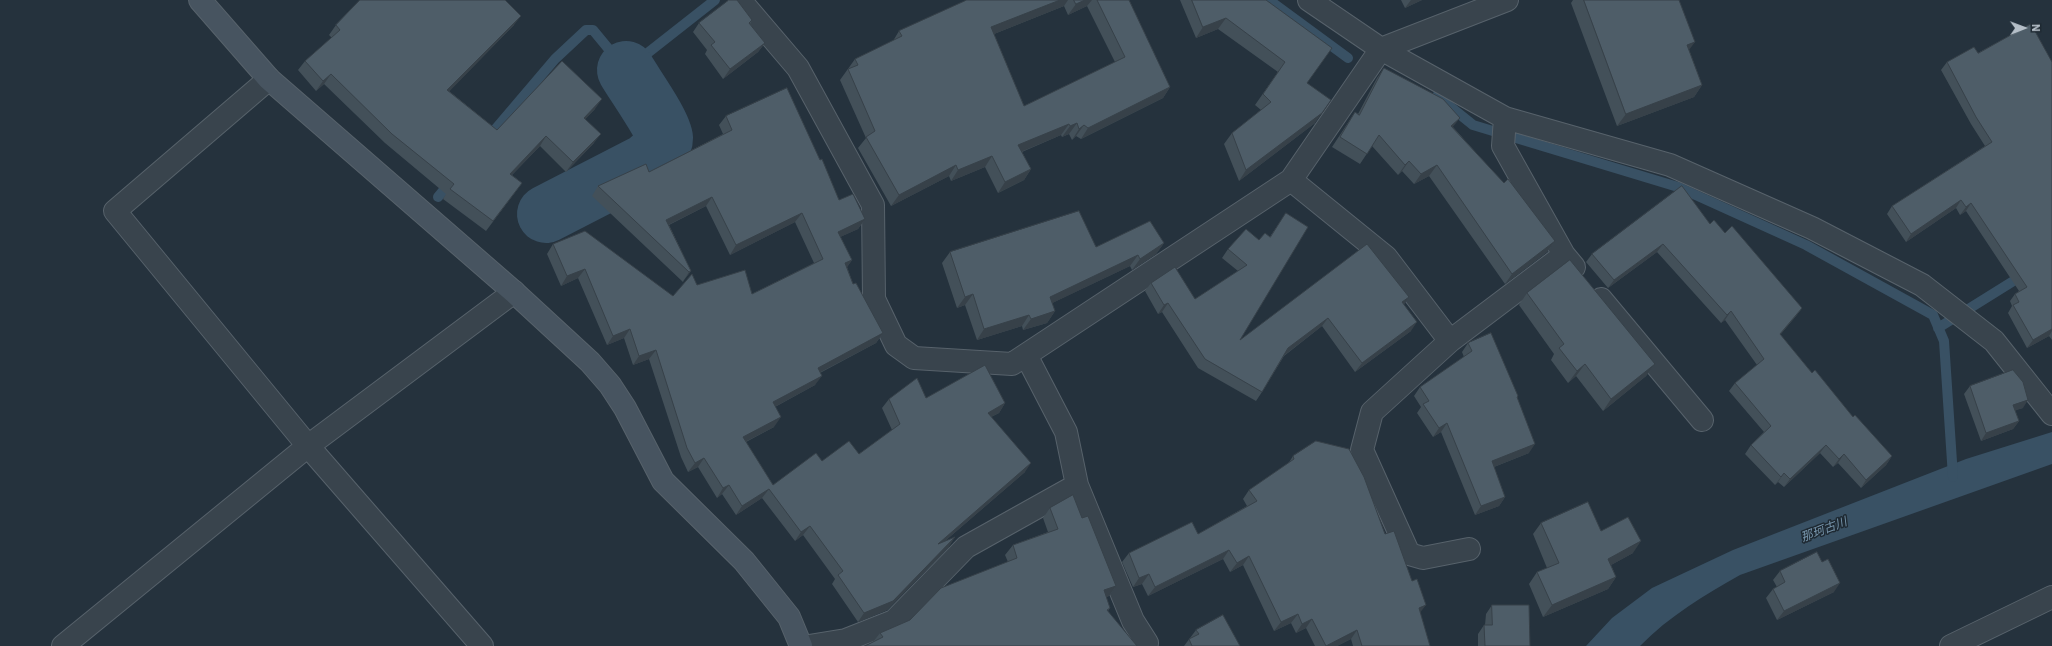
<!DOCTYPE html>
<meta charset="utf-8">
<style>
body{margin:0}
#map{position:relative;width:2052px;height:646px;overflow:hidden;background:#25323d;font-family:"IBM Plex Sans",sans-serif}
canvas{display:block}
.north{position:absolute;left:2004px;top:8px;width:40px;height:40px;-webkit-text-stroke:3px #1e2932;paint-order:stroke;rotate:89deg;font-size:11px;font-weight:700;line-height:16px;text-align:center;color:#b5bfc8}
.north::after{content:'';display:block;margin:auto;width:14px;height:18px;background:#b5bfc8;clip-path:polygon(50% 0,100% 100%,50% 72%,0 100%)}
</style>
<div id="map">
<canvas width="2052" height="646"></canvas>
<div class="north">N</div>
</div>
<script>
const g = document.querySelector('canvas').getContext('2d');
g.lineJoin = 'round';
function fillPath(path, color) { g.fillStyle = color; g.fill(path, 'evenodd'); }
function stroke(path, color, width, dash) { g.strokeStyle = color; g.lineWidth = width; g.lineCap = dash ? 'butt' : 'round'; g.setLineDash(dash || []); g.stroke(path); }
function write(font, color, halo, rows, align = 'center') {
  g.font = font + ' "IBM Plex Sans","Noto Sans JP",sans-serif'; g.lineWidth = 3; g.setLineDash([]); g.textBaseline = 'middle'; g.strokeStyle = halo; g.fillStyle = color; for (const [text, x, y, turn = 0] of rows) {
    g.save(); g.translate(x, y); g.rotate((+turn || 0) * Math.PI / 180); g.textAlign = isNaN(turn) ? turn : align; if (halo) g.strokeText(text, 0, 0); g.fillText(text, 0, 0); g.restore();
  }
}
const water = new Path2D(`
 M2052,432V464L1740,575C1705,595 1669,616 1640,646H1586L1612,618L1652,588L1733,550L1966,459Z`);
const stream = new Path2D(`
 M1269,0L1348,58
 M1437,96L1473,125L1678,187L1806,245L1933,315L1944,341L1953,477
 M487,139L555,59L586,30H593L626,70L715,0
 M438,197L452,180
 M1938,328L2023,275`);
const river = new Path2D(`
 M546,214L647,162C653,156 664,148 664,138C663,124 634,84 626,70`);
const street = new Path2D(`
 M740,0L798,68L873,205L874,299L896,345L914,358L1012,364L1291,180L1381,49L1507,0
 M1309,0L1381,49L1505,118L1670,165L1812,228L1922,285L1994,341L2052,414
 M269,79L115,211L308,446L482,646
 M1505,118L1503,146L1564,255L1574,267
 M1291,180L1386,257L1450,341
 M1601,299L1702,420
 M1026,355L1066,432L1077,485L1133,621L1147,643
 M1469,549L1423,558L1409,554L1362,450L1372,412L1450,341L1564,255
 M63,646L308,446L514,292
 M809,646L846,640L894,621L966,547L1077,485
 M1951,646L2052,597`);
const secondary = new Path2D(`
 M200,0L269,79L514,292L590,362L610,385L625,408L663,481L744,561L789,617L801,646`);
const wall = new Path2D(`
 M967,0H1129L1170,87L1163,98L1081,139L1076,136L1072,140L1069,134L1062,137L1061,135L1022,152L1031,169L1024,180L998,193L985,167L951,181L949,176L891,206L858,148L866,138L840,80L855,59L893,41L899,31ZM1064,6L1068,15L1087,6L1115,62L1024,106L994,34Z
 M1180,0H1266L1307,83L1315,123L1239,181L1224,144L1232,133L1261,110L1255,105L1278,72L1218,29L1196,38Z
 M1401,0H1422L1405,8Z
 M1573,0H1679L1689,50L1702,85L1694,97L1617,126L1571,3Z
 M752,20L750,24L765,43L758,52L723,79L705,54L707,50L693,32L699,23Z
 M336,25H514L449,91L497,130L595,109L585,119L594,143L566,172L540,146L512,175L522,183L486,231L443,199L446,194L385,143L324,84L316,91L298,70L305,61L332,38L329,35Z
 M1978,53L2052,62V340L2049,336L2027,348L2008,313L2012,306L2010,301L2015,294L2019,291L1966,211L1960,215L1956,208L1906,242L1887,214L1892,206L1985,146L1971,124L1941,70L1947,62Z
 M1384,68L1453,127L1555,241L1547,252L1505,284L1429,176L1414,184L1402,171L1398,175L1372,146L1360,164L1332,147L1355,112L1358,114L1377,78Z
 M726,116L820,160L839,200L865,219L858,229L840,237L852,260L847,267L853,284L883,333L876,343L820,373L815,385L775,407L774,427L746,442L773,485L822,461L859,454L892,430L882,408L889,399L926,398L1005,403L999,413L991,417L1025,472L945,541L949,547L887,610L858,622L832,584L835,579L803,535L795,541L762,498L736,515L722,494L717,498L698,467L688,472L681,457L649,359L633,365L624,338L607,345L578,278L561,286L547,254L553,244L673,296L697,285L752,294L814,263L795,222L730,255L706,206L669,225L691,271L684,280L683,282L592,196L598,186L649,172L723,134L719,125Z
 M1286,213L1240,340L1409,297L1404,304L1411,331L1355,372L1322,326L1284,356L1262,392L1256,401L1198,368L1162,312L1158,314L1145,291L1151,283L1195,299L1238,271L1222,258L1228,249L1270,237Z
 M1710,224L1725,233L1802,308L1796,316L1780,335L1812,373L1853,417L1892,456L1886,465L1861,488L1838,463L1833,467L1820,453L1784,487L1778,482L1775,485L1745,454L1751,445L1764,432L1729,391L1735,383L1757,365L1725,320L1721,323L1657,252L1608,288L1586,262L1592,254Z
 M1164,243L1156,254L1132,270L1130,266L1052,303L1055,311L1047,323L1023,330L1022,326L977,340L965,305L957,308L942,263L950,252L1096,247Z
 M1527,293L1655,364L1646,376L1603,411L1576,376L1568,383L1551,360L1554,354L1519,305Z
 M1468,343L1518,396L1517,398L1529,453L1494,467L1505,497L1499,506L1475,515L1441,432L1433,437L1417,413L1421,407L1414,396L1420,387L1464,357L1462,352Z
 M1970,386L2023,408L2015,410L2019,421L2013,429L1981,441L1964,394Z
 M1293,456L1385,534L1420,613L1430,646H1353L1351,639L1337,646H1315L1306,628L1296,633L1291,623L1274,631L1243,565L1230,572L1223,559L1148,596L1142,584L1133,587L1122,562L1129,553L1198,534L1247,506L1243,499L1249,490L1288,464Z
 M1050,508L1082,518L1116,586L1109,596L1106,597L1110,608L1108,611L873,642L880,633L910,620L1008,562L1005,555L1013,545L1048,532L1043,518Z
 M1541,523L1601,531L1633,553L1611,565L1616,577L1608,589L1543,617L1529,584L1537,572L1547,568L1533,534Z
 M1822,562L1834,592L1777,620L1766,598L1773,589L1777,587L1773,580L1780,571Z
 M1492,605L1530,646H1478V634L1484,625H1485L1486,614Z
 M1196,630L1240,646H1184Z`);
const shadedWall = new Path2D(`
 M1060,0H1068L1064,6L984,38L991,27Z
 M1085,0H1092L1087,6L1068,15L1076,4Z
 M1411,0H1422L1405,8Z
 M521,16L514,25L441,100L447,90Z
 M1226,18L1218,29L1196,38L1203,27Z
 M1695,42L1686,54L1687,45Z
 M765,43L758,52L723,79L730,69Z
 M331,74L324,84L316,91L323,81Z
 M1702,85L1694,97L1617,126L1626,114Z
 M1170,87L1163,98L1081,139L1088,128Z
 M602,99L595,109L577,128L584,118Z
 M1322,113L1315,123L1239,181L1246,170Z
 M1460,118L1452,128L1451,126Z
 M1077,123L1069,134L1062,137L1070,126Z
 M1069,124L1061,135L1011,156L1018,145Z
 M1084,125L1076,136L1072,140L1079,129Z
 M601,134L594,143L566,172L573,162Z
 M546,136L540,146L503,184L510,174Z
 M992,156L985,167L951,181L958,170Z
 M1409,161L1402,171L1398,175L1405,165Z
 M956,165L949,176L891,206L899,195Z
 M1437,165L1429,176L1414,184L1421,174Z
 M1031,169L1024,180L998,193L1005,182Z
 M712,197L706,206L660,229L666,220Z
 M1961,200L1956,208L1906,242L1911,234Z
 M1971,203L1966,211L1960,215L1966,207Z
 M802,213L795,222L730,255L736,245Z
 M865,219L858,229L831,241L838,232Z
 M1555,241L1547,252L1505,284L1512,274Z
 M1164,243L1156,254L1132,270L1140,259Z
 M1663,244L1657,252L1608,288L1614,280Z
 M1138,255L1130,266L1042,308L1050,297Z
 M852,260L845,270V263Z
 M585,269L578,278L561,286L567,276Z
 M691,271L684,280L683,282L689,272Z
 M973,294L965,305L957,308L965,297Z
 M1409,297L1403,306L1402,302Z
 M1168,303L1162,312L1158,314L1164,305Z
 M1802,308L1796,316L1774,342L1780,334Z
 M1055,311L1047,323L1023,330L1031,319Z
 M1731,311L1725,320L1721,323L1727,315Z
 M1029,315L1022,326L977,340L984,329Z
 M1328,318L1322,326L1282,357L1288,348Z
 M1417,322L1411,331L1355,372L1362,363Z
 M630,329L624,338L607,345L613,336Z
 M2052,329V331L2049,336L2027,348L2033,340Z
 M883,333L876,343L811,377L818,368Z
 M656,350L649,359L633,365L639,356Z
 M1585,364L1576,376L1568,383L1577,371Z
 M1655,364L1646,376L1603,411L1611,399Z
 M822,376L815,385L767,411L773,402Z
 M2028,400L2023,408L2008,413L2013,405Z
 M1005,403L999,413L981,422L988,413Z
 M781,417L774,427L737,446L743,437Z
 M2019,421L2013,429L1981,441L1986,433Z
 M1447,423L1441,432L1433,437L1439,428Z
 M1535,444L1529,453L1486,470L1492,461Z
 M1826,445L1820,453L1784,487L1790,479Z
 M1844,454L1838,463L1833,467L1839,459Z
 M1892,456L1886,465L1861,488L1866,480Z
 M704,458L698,467L688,472L695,463Z
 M1031,463L1025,472L931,553L938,544Z
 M1784,473L1778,482L1775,485Z
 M729,485L722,494L717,498L723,488Z
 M769,489L762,498L736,515L742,506Z
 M1505,497L1499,506L1475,515L1481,506Z
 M810,526L803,535L795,541L801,532Z
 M955,537L949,547L887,610L858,622L864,613Z
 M1641,541L1633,553L1600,571L1608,559Z
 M1229,550L1223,559L1148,596L1155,587Z
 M1249,556L1243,565L1230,572L1237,563Z
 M1149,574L1142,584L1133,587L1139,578Z
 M1616,577L1608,589L1543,617L1552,605Z
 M1840,583L1834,592L1777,620L1784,611Z
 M1116,586L1109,596L1097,601L1104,590Z
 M1426,605L1419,614V608Z
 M1298,614L1291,623L1274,631L1281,622Z
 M1312,619L1306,628L1296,633L1302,624Z
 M1357,630L1351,639L1337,646H1325Z`);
const building = new Path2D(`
 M360,0H505L521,16L447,90L497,130L562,61L602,99L584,118L601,134L573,162L546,136L510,174L522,183L493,221L450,189L454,184L392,134L331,74L323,81L305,61L340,30L336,25Z
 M729,0H737L752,20L749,23L765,43L730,69L711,45L715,42L699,23Z
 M967,0H1060L991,27L1024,106L1125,57L1097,0H1129L1170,87L1088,128L1084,125L1079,129L1077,123L1070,126L1069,124L1018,145L1031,169L1005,182L992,156L958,170L956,165L899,195L866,137L875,131L848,69L858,65L855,59L902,36L899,31Z
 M1074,0H1085L1076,4Z
 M1192,0H1266L1332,48L1307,83L1331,100L1322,113L1246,170L1232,133L1271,102L1263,94L1285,62L1226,18L1203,27Z
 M1584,0H1679L1695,42L1687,45L1702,85L1626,114Z
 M2031,24L2052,62V329L2033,340L2013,305L2019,302L2015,294L2027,287L1971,203L1966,207L1961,200L1911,234L1892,206L1992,142L1976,117L1947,62L1974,47L1978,53Z
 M1384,68L1443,99L1460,118L1451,126L1504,183L1508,179L1555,241L1512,274L1437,165L1421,174L1409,161L1405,165L1379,135L1367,154L1340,137L1355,112L1359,115Z
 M787,88L820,160L822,159L839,200L853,194L865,219L838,232L852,260L845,263L853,284L856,283L883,333L818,368L822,376L773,402L781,417L743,437L773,485L816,453L822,461L849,441L859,454L900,424L889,399L917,378L926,398L985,365L1005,403L988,413L1031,463L938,544L955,537L893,601L864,613L838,575L843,571L810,526L801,532L769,489L742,506L729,485L723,488L704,458L695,463L687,448L656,350L639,356L630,329L613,336L585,269L567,276L553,244L585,231L673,296L692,274L697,285L745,270L752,294L823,259L802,213L736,245L712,197L666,220L691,271L689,272L598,186L646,164L649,172L732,130L726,116Z
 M1682,186L1710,224L1714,220L1725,233L1732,226L1802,308L1780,334L1812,373L1815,370L1853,417L1855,415L1892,456L1866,480L1844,454L1839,459L1826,445L1790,479L1784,473L1781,477L1751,445L1771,426L1735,383L1764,359L1731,311L1727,315L1663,244L1614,280L1592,254Z
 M1079,211L1096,247L1150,221L1164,243L1140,259L1138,255L1050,297L1055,311L1031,319L1029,315L984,329L973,294L965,297L950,252Z
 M1286,213L1308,227L1240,340L1367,244L1409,297L1402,302L1417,322L1362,363L1328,318L1288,348L1262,392L1205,359L1168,303L1164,305L1151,283L1175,267L1195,299L1247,265L1228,249L1246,229L1259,240L1265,233L1270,237Z
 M1570,260L1655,364L1611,399L1585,364L1577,371L1559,348L1564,344L1527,293Z
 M1491,333L1518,396L1517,397L1535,444L1492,461L1505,497L1481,506L1447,423L1439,428L1423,404L1429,401L1420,387L1472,351L1468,343Z
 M2013,370L2023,382L2028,400L2013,405L2019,421L1986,433L1970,386Z
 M1316,441L1349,449L1364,477L1385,534L1394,531L1412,581L1417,579L1426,605L1419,608L1430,646H1362L1357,630L1326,646L1312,619L1302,624L1298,614L1281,622L1249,556L1237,563L1229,550L1155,587L1149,574L1139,578L1129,553L1192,522L1198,534L1257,501L1249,490L1294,459L1293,456Z
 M1073,495L1082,518L1088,516L1116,586L1104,590L1110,608L1107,610L1137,646H865L883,637L880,633L910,620L941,588L1017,558L1013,545L1058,529L1050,508Z
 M1588,502L1601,531L1628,517L1641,541L1608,559L1616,577L1552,605L1537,572L1559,563L1541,523Z
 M1817,552L1822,562L1828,559L1840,583L1784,611L1773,589L1785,582L1780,571Z
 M1492,605H1529L1530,646H1485L1484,625H1492Z
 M1223,615L1240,646H1192L1189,639L1199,634L1196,630Z`);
const waterNames = [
 ["那珂古川",1824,530,-21]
];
fillPath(water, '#395164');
stroke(stream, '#395164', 10);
stroke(river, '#395164', 58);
stroke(street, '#57626b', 24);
stroke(secondary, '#57626b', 24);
stroke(street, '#39444d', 22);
stroke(secondary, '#475460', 22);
fillPath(wall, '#435059');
fillPath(shadedWall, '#374149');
fillPath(building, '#4e5d68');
stroke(building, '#374149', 1);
write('italic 12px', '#7694aa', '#1e2932', waterNames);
</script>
